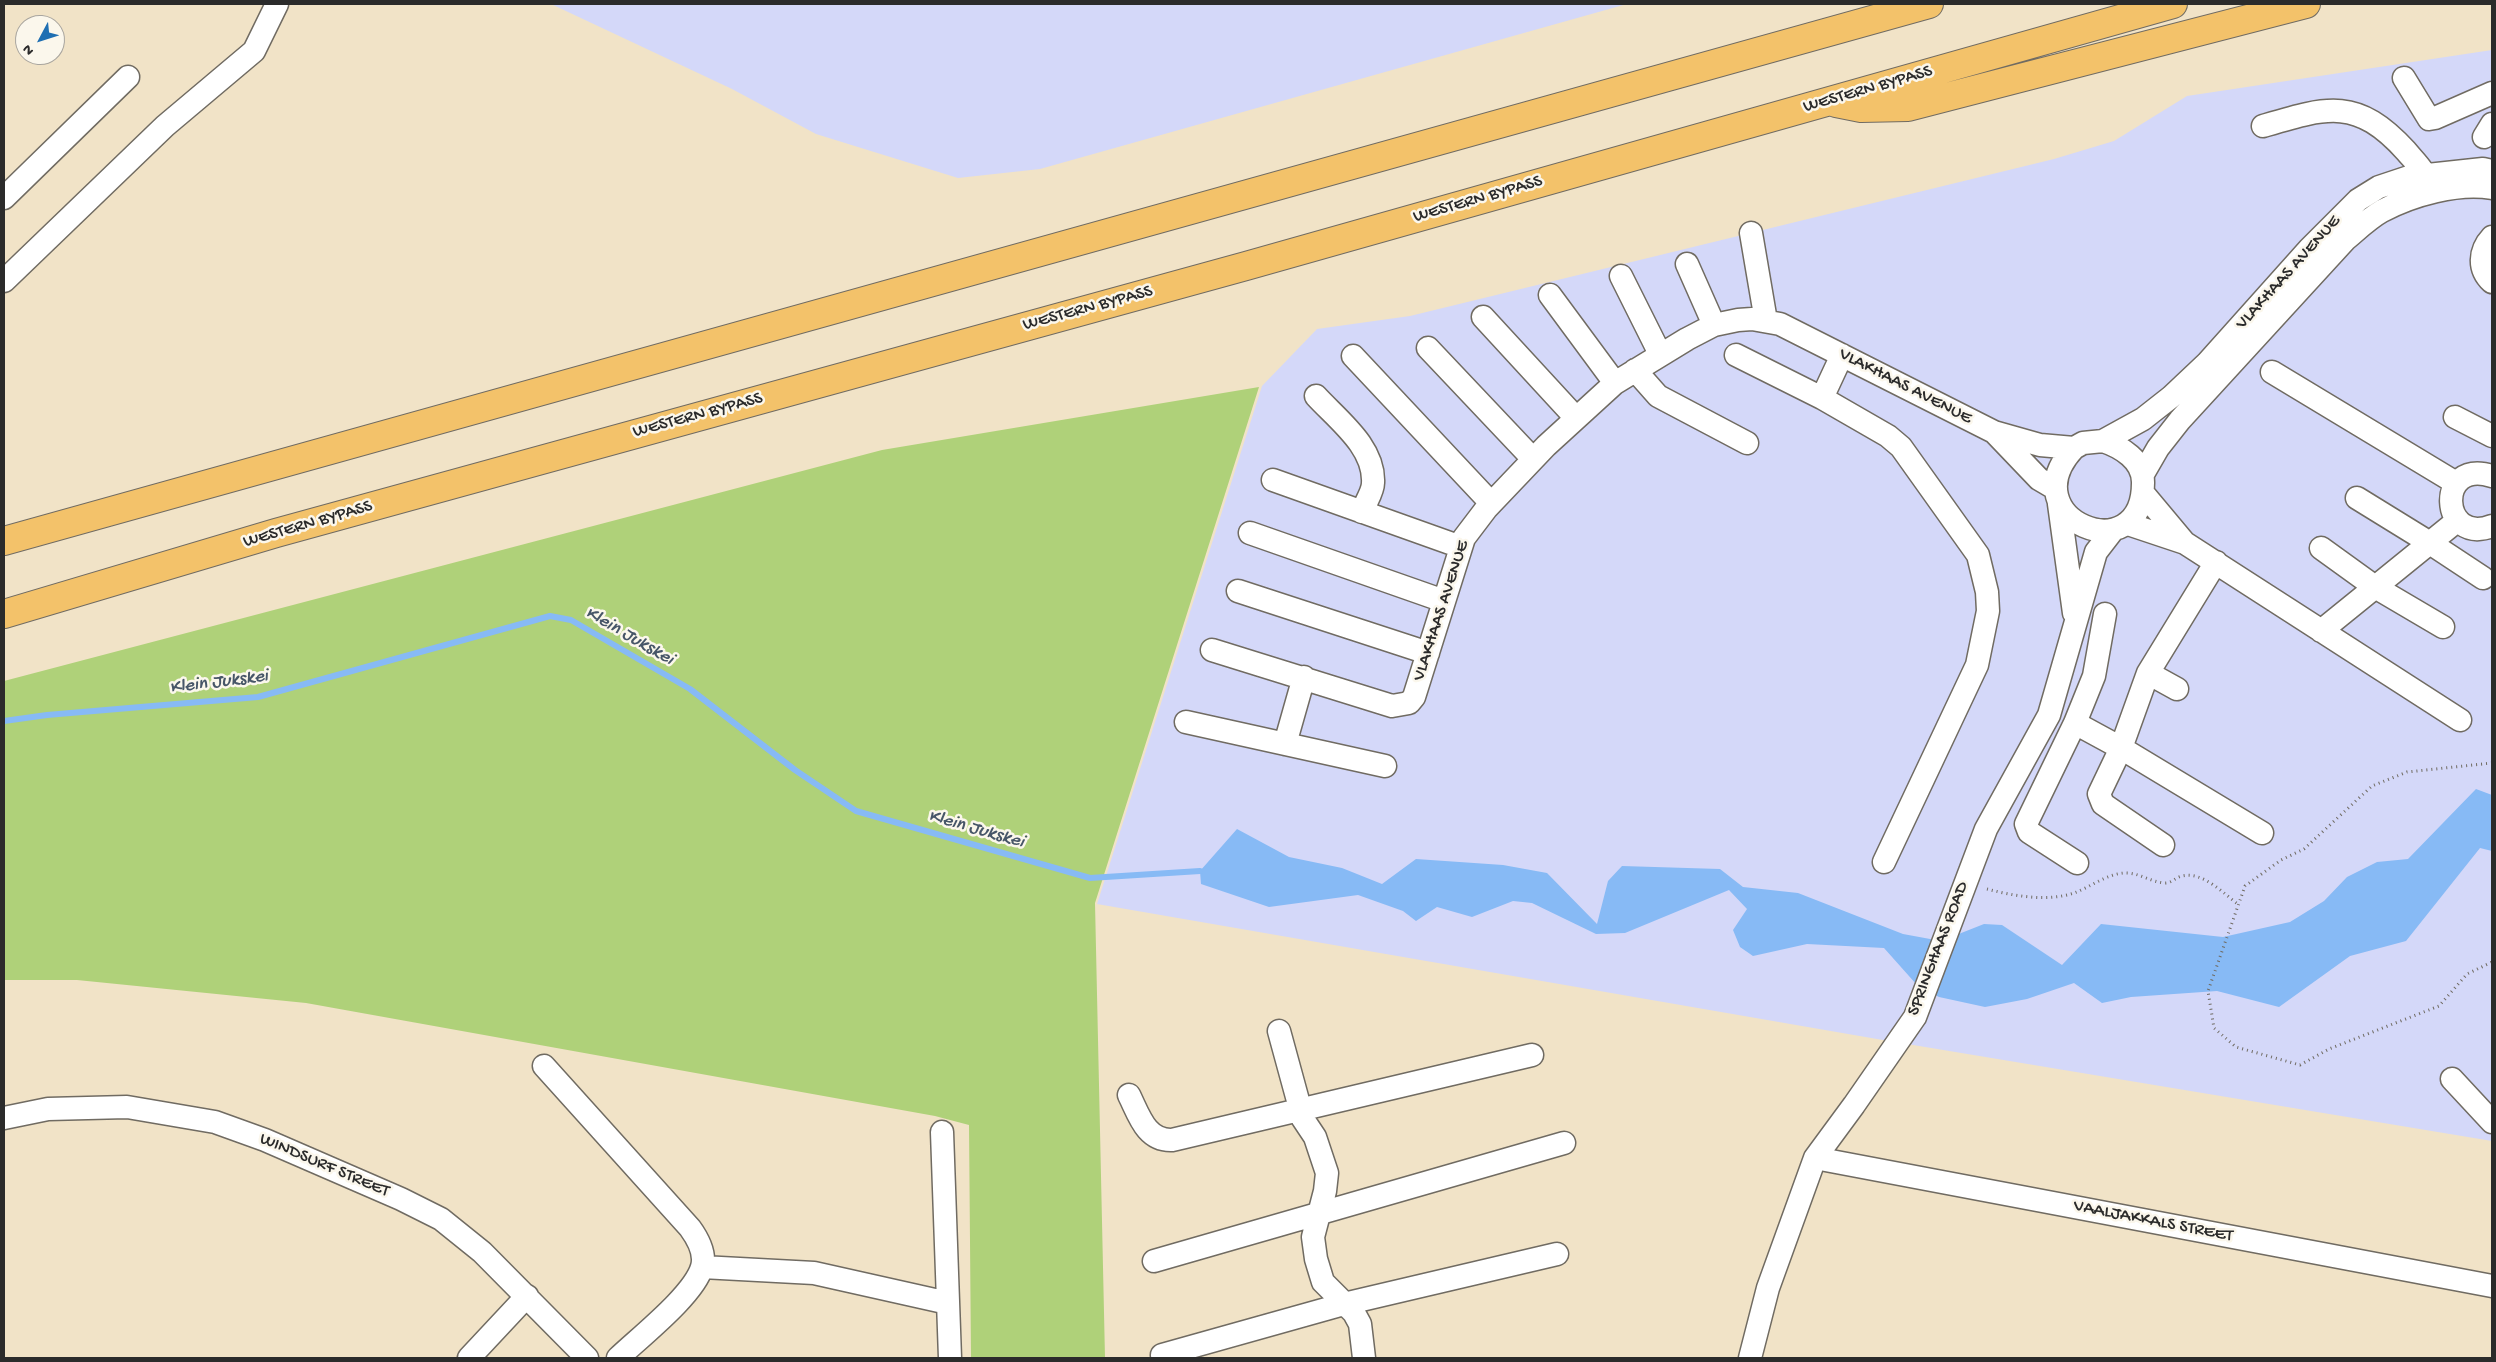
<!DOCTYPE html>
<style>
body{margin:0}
#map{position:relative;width:2496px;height:1362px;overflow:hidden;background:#f1e3c7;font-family:"Gochi Hand",sans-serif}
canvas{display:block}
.frame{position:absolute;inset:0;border:5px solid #2b2b2b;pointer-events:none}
.north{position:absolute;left:15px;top:15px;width:50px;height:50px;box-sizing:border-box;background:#fbf7ec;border:1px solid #a8a59f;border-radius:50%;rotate:230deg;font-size:14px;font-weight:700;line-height:20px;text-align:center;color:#2b2b2b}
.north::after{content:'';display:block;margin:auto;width:18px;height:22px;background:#1f6fb2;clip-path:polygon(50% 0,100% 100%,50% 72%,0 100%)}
</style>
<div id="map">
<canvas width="2496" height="1362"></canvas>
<div class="frame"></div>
<div class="north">N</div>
</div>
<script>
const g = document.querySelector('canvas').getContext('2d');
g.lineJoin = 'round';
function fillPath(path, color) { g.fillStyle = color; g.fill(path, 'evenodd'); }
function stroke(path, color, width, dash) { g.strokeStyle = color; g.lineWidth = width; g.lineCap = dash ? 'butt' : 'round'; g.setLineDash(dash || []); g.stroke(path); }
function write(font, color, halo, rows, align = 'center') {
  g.font = font + ' "Gochi Hand",sans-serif'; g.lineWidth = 5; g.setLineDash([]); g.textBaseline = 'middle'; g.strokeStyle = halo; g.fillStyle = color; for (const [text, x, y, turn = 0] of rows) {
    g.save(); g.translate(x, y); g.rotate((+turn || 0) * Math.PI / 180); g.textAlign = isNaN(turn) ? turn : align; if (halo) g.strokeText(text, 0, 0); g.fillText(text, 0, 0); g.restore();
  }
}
const built = new Path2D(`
 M551,4H1627L1040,169L958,178L816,134L732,89Z
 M2492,50V1141L1877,1039L1097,904L1262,386L1317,329L1410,316L2054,159L2114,141L2187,96Z`);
const green = new Path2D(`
 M1259,387L1095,903L1105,1358H971L969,1125L935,1116L306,1003L77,980H4V681L882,450Z`);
const water = new Path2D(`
 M2476,789L2492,795V851L2480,848L2406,941L2350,956L2279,1007L2217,991L2131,997L2102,1003L2074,983L2027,999L1985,1007L1939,997L1917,985L1884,948L1807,944L1753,956L1740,947L1733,930L1747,909L1729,890L1625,933L1596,934L1532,903L1513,901L1472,917L1437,907L1416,921L1403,911L1358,895L1269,907L1201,884L1200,871L1237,829L1289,857L1342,868L1382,884L1416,859L1503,865L1547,873L1597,924L1608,881L1622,866L1720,869L1743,887L1798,893L1903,934L1941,941L1984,924L2002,925L2062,965L2101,924L2223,937L2290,922L2324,901L2347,877L2377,862L2408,859Z`);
const stream = new Path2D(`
 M4,721L47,715L258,697L550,616L571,620L690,689L795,770L856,811L1090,878L1200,871`);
const path = new Path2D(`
 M2492,763L2407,772L2372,786L2304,849L2281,860L2245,886L2208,991L2214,1028L2236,1047L2300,1065L2329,1049L2439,1006L2467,974L2492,962
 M1987,889C2014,896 2047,902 2074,893C2091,887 2109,872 2128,873C2141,874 2151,882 2165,883C2172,883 2176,877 2182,876C2203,871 2224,894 2239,905`);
const minor = new Path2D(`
 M2404,78L2429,119L2435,118L2492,93
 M2263,126C2327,107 2357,97 2406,151C2415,162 2426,171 2428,185
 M2484,137L2492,124
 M4,198L128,77
 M1751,233L1766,321
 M2492,237C2479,251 2478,269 2492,282
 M1687,264L1714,325
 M1621,276L1660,354
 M4,281L165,126L254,51L277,4
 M1550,295L1615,383
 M1483,317L1576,418
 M1428,348L1533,459
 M1736,355L1822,398
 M1842,355L1822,398L1888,436L1901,447L1978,555L1987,592L1988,611L1977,665L1884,862
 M1353,356L1491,503
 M1635,370L1658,396L1747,443
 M2272,372L2456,483
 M1316,396C1338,420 1375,447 1373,483C1373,492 1365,503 1362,512
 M2455,417L2492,436
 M1995,433L2039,479L2056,489
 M2074,448C2008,519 2144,574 2143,482C2143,460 2121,447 2103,441
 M2143,474L2158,448L2180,420L2345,240C2357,230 2368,219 2382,211C2412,195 2458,182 2492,188
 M2492,476C2435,458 2440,546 2492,526
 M1273,480L1461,547
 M2143,493L2184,542
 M2357,498L2430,543L2483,578
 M2059,504L2074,613
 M2128,524L2185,543L2460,720
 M1250,533L1444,601
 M2321,548L2375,587L2443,627
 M1238,591L1428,653
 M2321,631L2458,520
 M1212,650L1392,706L1409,703L1414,697L1464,538L1486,509L1546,446L1615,383L1687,339L1714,325L1738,320L1752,319L1780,324L1994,432L2040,445L2074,448L2083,443L2103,441L2143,419L2171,397L2207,363L2309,249L2358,200L2379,187L2409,177L2483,169L2492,171
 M2148,673L2177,689
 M1186,722L1385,766
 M2075,723L2121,748L2262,833
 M1285,744L1304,677
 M2163,845L2103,804L2099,794L2121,748L2148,673L2216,562
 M2077,863L2029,832L2026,824L2075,723L2094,676L2105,614
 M1279,1031L1303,1119L1315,1137L1327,1173L1325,1191L1313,1237L1316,1259L1323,1282L1354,1313L1360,1324L1364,1358
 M544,1066L690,1228C698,1239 706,1253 702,1267C694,1295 640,1337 618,1358
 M2452,1079L2492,1122
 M1129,1095C1139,1115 1146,1141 1172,1140L1532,1055
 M4,1118L48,1109L127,1107L215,1122L265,1140L401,1199L441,1219L482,1252L587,1358
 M942,1132L950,1358
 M1815,1158L2492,1286
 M1154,1261L1564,1143
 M702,1267L814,1273L948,1303
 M1162,1355L1344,1304L1557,1254
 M469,1358L527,1296
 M1750,1358L1768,1288L1815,1158L1854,1105L1915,1017L1986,829L2049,715L2096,552L2113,530`);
const highway = new Path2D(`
 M1836,103L1861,108L1908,107L2306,4
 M4,541C645,359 1287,181 1929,4
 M4,614L276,533L1246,266L2173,4`);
const streetNames = [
 ["WESTERN BYPASS",1868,90,-16],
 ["WESTERN BYPASS",1478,200,-16],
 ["VLAKHAAS AVENUE",2289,273,-48],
 ["WESTERN BYPASS",1088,309,-15],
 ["VLAKHAAS AVENUE",1905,387,27],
 ["WESTERN BYPASS",698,416,-15],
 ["WESTERN BYPASS",308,525,-16],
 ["VLAKHAAS AVENUE",1442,611,-72],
 ["SPRINGHAAS ROAD",1939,949,-69],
 ["WINDSURF STREET",324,1166,23],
 ["VAALJAKKALS STREET",2153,1222,11]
];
const waterNames = [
 ["Klein Jukskei",629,637,30],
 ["Klein Jukskei",219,683,-7],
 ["Klein Jukskei",976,830,16]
];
fillPath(built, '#d4d8f9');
fillPath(green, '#afd179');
fillPath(water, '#87baf5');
stroke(stream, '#87baf5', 6);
stroke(minor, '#706b62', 25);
stroke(highway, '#706b62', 30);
stroke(path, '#706b62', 3, [1, 4]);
stroke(minor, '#fff', 22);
stroke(highway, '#f3c26a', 28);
write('18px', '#2b2b2b', '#fbf7ec', streetNames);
write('italic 19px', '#475668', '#fbf7ec', waterNames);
</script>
